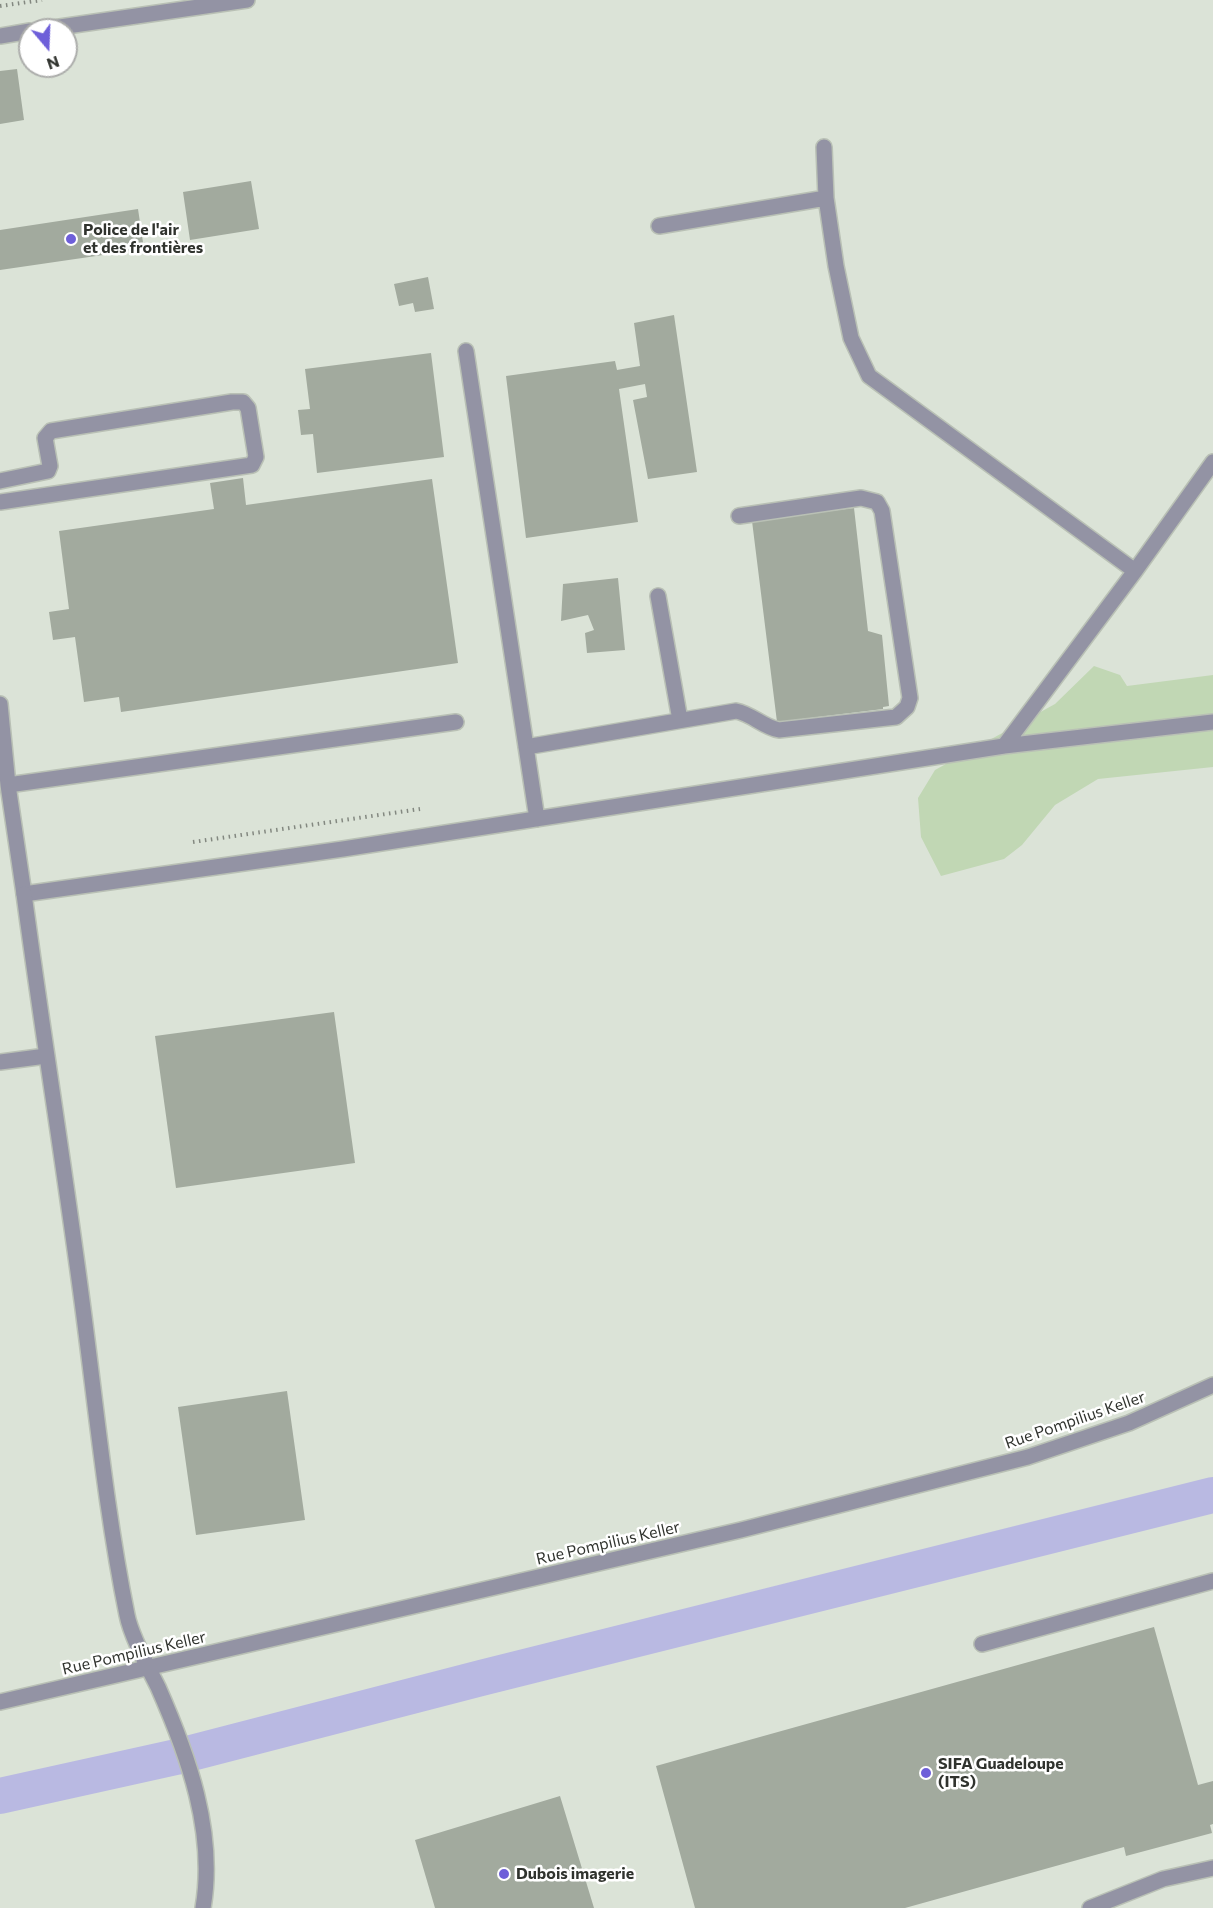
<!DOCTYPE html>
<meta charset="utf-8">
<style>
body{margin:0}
#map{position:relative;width:1213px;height:1908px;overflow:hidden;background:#dbe3d7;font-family:Commissioner,sans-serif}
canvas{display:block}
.north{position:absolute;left:18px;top:18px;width:60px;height:60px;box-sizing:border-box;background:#fff;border:2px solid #acadab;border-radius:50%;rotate:161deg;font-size:16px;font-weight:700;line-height:24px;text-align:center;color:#30332e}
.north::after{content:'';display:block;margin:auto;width:21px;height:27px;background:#6e5fd9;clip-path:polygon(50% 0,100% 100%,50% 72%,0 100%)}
</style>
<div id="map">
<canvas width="1213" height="1908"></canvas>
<div class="north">N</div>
</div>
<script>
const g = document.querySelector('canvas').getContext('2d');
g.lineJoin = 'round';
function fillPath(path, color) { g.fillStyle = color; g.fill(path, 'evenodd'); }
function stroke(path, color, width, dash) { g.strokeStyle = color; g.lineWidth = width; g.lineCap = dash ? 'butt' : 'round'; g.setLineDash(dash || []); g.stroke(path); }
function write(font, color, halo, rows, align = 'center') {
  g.font = font + ' Commissioner,sans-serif'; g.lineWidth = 5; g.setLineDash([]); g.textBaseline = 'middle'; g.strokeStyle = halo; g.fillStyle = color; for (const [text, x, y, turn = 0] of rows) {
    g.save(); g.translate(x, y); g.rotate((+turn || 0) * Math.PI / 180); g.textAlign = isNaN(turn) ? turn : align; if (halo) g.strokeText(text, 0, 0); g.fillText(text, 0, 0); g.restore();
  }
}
const green = new Path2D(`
 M1094,666L1120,675L1127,686L1213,675V767L1098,779L1055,805L1022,845L1004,859L941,876L921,837L918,798L935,770L1055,704Z`);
const canal = new Path2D(`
 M0,1796L176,1757L481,1678L1213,1495`);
const building = new Path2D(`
 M17,69L24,120L0,124V71Z
 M251,181L259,229L190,240L183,192Z
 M138,209L144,249L0,270V230Z
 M428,277L434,309L415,312L413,303L399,306L394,284Z
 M674,315L697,472L648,479L633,400L647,397L645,384L619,389L638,522L526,538L506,376L615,361L617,370L640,366L634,323Z
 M431,353L444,457L317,473L313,434L301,435L298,410L310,409L305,369Z
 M243,478L246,505L432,479L458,663L121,712L119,697L84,702L75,637L53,640L49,612L69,609L59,531L214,509L210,483Z
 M854,508L868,631L882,635L889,706L883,707V709L777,722L752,521Z
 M618,578L625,650L587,653L585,633L594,630L588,615L561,621L563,584Z
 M334,1012L355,1163L176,1188L155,1036Z
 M287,1391L305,1520L196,1535L178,1407Z
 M1154,1627L1198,1785L1213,1781V1824L1210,1825L1212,1833L1126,1856L1124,1847L905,1908H695L656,1766Z
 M560,1796L594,1908H435L415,1840Z`);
const path = new Path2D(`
 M0,6L42,0
 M193,842L420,809`);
const service = new Path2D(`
 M39,30L247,0
 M0,36L30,31
 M824,147L826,198
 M659,226L826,198L836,266L851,338L869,376L1135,571
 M466,351L537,819
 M0,481L48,471L50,466L45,438L51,431L232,402H243L248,408L256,457L252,465L0,502
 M658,596L680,720
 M0,704L8,785L24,894L343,849L1004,746L1213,722
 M1004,746L1135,571L1213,462
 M526,747L736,711C752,714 763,727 779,730L896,717L907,707L910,698L882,511L877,502L861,498L739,516
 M8,785L456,722
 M0,1062L46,1056
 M982,1644L1213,1581
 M1090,1908L1163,1879L1213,1868`);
const minor = new Path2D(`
 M24,894C42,1029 64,1165 82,1301C96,1406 106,1512 127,1615C131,1636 148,1667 158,1687C188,1755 216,1832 203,1908
 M0,1702L741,1530L1028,1457L1129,1423L1213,1385`);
const markers = [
 [71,239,6,"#6e5fd9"],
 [926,1773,6,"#6e5fd9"],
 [504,1874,6,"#6e5fd9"]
];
const poiNames = [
 ["Police de l'air",83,230],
 ["et des frontières",83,248],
 ["SIFA Guadeloupe",938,1764],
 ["(ITS)",938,1782],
 ["Dubois imagerie",516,1874]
];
const streetNames = [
 ["Rue Pompilius Keller",1075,1420,-19],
 ["Rue Pompilius Keller",608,1543,-13],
 ["Rue Pompilius Keller",134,1653,-13]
];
fillPath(green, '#c1d7b4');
stroke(canal, '#b9b9e2', 36);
fillPath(building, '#a2aa9e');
stroke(service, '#b9c0b5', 18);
stroke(minor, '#b9c0b5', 18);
stroke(path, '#838880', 4, [1.5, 4.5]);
stroke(service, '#9393a4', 15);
stroke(minor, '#9393a4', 15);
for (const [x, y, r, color] of markers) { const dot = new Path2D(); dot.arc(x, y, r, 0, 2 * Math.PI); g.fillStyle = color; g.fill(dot); stroke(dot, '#fff', 2); }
write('bold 16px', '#30332e', '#fff', poiNames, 'left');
write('16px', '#30332e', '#fff', streetNames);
</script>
